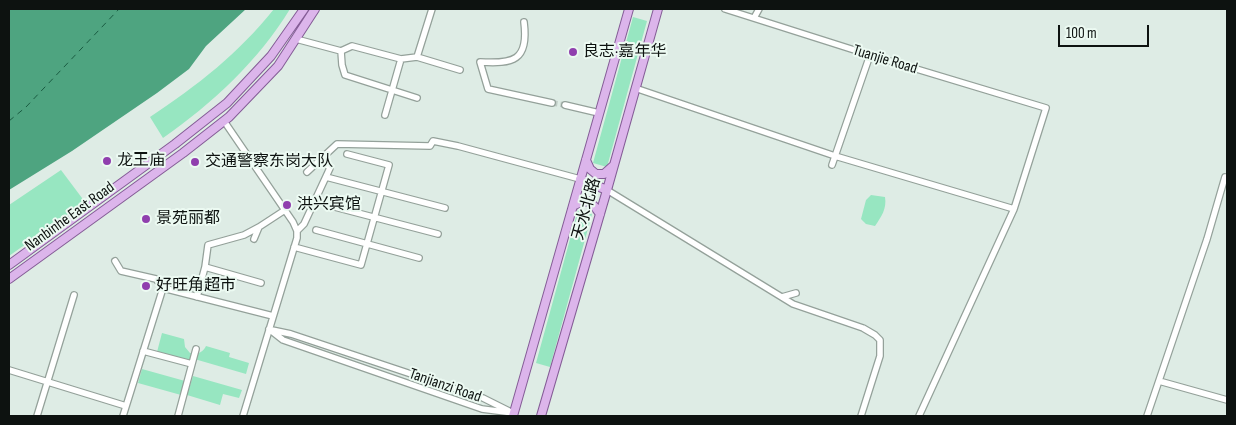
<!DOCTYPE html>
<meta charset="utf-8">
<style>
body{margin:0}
#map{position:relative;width:1236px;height:425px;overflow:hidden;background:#deece5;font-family:"Sofia Sans Condensed",sans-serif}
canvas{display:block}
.frame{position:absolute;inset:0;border:10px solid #0d1210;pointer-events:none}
.scale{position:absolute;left:1058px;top:25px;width:91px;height:22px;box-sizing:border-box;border:2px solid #0d1210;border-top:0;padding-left:6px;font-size:15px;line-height:18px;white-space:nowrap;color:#0d1210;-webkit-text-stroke:4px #ecfaf2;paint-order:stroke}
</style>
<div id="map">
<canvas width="1236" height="425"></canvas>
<div class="frame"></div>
<div class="scale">100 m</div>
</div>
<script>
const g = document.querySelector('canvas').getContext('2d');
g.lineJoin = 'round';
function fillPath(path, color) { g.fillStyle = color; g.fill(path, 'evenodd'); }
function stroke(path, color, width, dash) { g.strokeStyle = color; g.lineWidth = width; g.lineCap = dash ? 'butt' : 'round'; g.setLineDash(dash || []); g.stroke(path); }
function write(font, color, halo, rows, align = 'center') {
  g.font = font + ' "Sofia Sans Condensed","Noto Sans SC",sans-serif'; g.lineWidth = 4; g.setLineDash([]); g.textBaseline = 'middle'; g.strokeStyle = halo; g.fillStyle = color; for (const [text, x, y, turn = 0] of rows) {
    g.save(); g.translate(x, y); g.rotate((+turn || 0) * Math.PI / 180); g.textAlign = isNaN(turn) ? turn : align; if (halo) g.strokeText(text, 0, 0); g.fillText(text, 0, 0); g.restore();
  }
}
const green = new Path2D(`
 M274,9H290C259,60 212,104 163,138L150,117C198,85 238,54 274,9Z
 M633,17L647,21L607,167L593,163Z
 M61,170L85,202L9,256V205Z
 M871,195L885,197C887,209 881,217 875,226L866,224L861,219L866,200Z
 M578,210L592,214L550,367L536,363Z
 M162,333L184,339L185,347L190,353C198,355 203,352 206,346L230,353L229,357L249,363L246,374L191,358L190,361L157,352Z
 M142,369L185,381L181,395L138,383Z
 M193,376L242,390L239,398L223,394L220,405L187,395Z`);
const water = new Path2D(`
 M9,9H246L206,46L189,69L157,93L72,151L9,190Z`);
const ferry = new Path2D(`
 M9,121L26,107L119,9`);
const minorTunnel = new Path2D(`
 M552,103L565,105`);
const minor = new Path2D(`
 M725,9L870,55L1046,108L1014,209L919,416
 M754,18L759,9
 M524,22C529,61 513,64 480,62L488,89L552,103
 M296,39L341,51L352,46L401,59L417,57L432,9
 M341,51L342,65L345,75L417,98
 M417,57L460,70
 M635,88L835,156L1014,209
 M565,105L599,113
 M385,115L401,59
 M224,121L293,222L297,231V238L243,416
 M832,165L870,55
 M307,172L337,144L430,146L433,141L458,146L580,179
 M326,177L445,208
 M607,190L793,304L863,328L875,335L880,340V356L861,416
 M327,205L438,234
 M316,230L419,258
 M297,231L304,224L330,168L321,159
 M254,239L259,227L285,210
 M294,247L361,265L389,165L347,154
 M115,261L121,271L156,279L163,288
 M205,267L208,245L244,235L259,227
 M197,297L205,267L261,283
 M782,297L796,293
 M269,329L283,340L482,409L513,413
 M272,330L291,334L483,398L509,411
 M143,351L192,364
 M9,370L126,406
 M1159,381L1227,400
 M37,416L74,295
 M123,416L163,288L273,316
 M178,416L196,349
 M1147,416L1207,239L1225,177`);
const major = new Path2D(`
 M586,160L590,169L596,174H604L613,166
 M580,179L607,190
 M573,206L581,202L589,201L595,207L600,214
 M9,265L175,144L227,103L271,56L304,9
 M9,279L183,153L229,117L278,66L315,9
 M513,416L629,9
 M541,416L607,190L658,9`);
const markers = [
 [573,52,5,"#903fae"],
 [107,161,5,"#903fae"],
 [195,162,5,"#903fae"],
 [287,205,5,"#903fae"],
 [146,219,5,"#903fae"],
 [146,286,5,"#903fae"]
];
const poiNames = [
 ["良志·嘉年华",583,52],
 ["龙王庙",117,161],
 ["交通警察东岗大队",205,162],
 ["洪兴宾馆",297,205],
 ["景苑丽都",156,219],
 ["好旺角超市",156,286]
];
const streetNames = [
 ["Tuanjie Road",885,60,17],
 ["天水北路",587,209,-74],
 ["Nanbinhe East Road",70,217,-36],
 ["Tanjianzi Road",445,386,19]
];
fillPath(green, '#97e6c1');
fillPath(water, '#4ea480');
stroke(ferry, '#1a5c42', 1, [6, 5]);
stroke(minorTunnel, '#bfcbc5', 5.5, [5.5, 3]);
stroke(minor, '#94a19a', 8);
stroke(major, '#845c96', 10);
stroke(minor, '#fff', 5.5);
stroke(major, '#dcb5eb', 8);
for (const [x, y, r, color] of markers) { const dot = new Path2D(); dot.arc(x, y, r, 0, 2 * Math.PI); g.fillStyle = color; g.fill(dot); stroke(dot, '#ecfaf2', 2); }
write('16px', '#0d1210', '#ecfaf2', poiNames, 'left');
write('16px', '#0d1210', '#ecfaf2', streetNames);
</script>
